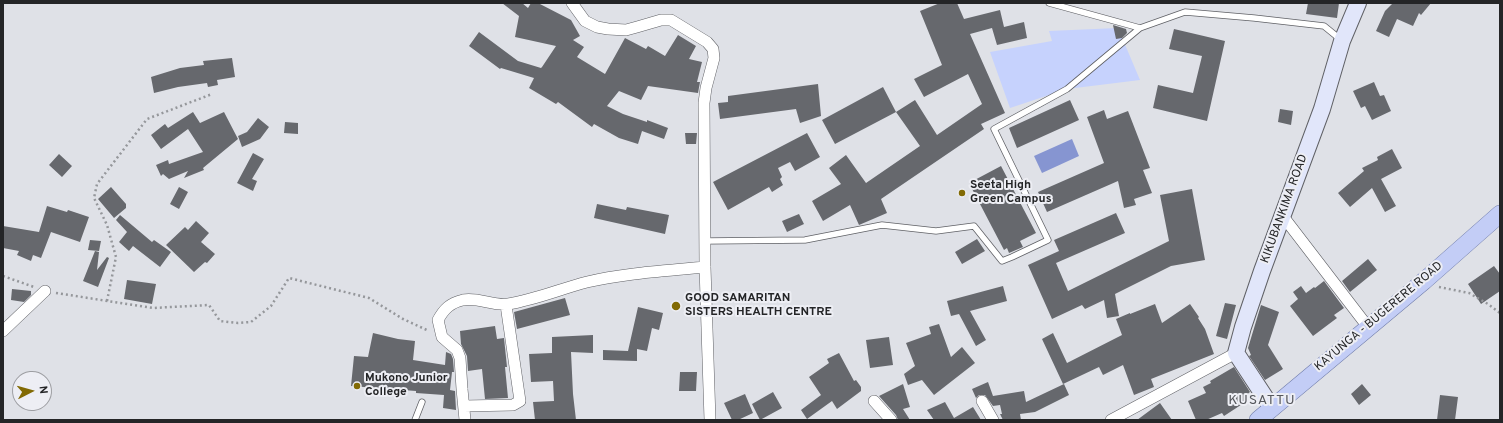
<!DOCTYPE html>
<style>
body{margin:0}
#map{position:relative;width:1503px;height:423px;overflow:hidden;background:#dfe1e7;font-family:Overpass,sans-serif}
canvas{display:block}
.frame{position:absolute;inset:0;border:4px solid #242527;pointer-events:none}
.north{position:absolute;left:12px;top:371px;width:40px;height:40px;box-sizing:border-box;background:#edeef4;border:1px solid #9d9ea2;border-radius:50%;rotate:84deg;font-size:11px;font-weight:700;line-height:16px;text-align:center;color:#242527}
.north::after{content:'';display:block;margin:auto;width:14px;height:18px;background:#826a04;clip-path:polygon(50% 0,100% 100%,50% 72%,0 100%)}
</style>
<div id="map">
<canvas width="1503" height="423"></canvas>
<div class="frame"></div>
<div class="north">N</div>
</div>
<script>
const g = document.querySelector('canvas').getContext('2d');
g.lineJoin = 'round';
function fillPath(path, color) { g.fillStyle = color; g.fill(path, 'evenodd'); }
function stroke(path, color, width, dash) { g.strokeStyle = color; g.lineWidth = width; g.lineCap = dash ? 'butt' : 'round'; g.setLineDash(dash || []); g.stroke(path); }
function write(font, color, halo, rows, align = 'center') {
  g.font = font + ' Overpass,sans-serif'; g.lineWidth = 4; g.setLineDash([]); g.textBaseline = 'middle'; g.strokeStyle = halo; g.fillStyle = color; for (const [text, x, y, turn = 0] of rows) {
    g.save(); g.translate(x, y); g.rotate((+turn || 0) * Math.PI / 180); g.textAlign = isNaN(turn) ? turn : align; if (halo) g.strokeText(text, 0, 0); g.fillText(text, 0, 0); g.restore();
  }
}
const green = new Path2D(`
 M1118,28L1140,80L1067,89L1010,108L990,52L1052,41L1049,31Z`);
const water = new Path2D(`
 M1072,139L1079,156L1042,173L1034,156Z`);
const building = new Path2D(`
 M502,3H522L528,8L531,3H538L571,20L580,36L573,40L584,47L577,57L605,74L625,38L646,49L648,46L665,56L678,35L696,46L689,59L702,62L697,82H700L698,93L648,86L641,100L619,91L607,106L623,114L647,122V120L668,128L664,139L642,131L638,144L619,138L594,124L592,127L558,102L556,104L529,88L534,78L501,68L500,69L469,46L479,32L518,61L541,68L542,67L556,46L515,37L519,16Z
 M940,3H957L964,19L1000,10L1004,27L1024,22L1027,38L997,45L992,28L970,34L1005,113L981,124L984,129L881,199L887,213L859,225L850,205L823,221L812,201L841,184L829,168L846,155L866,183L920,146L896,112L915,100L937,135L982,104L968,74L924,97L914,79L942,65L920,11Z
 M1308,3H1339L1337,18L1306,14Z
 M1393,3H1431L1421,15L1419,13L1413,26L1397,19L1389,37L1376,31L1385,11Z
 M1113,25L1126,29L1127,33L1122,38L1116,39Z
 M1174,29L1225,41L1207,121L1153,108L1158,85L1193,93L1202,56L1169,49Z
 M232,58L235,77L217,80L218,85L208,87L207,83L178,87L154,93L151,77L180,68L204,65L203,61Z
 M1374,82L1380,96L1384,95L1391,111L1372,120L1365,106L1361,108L1353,91Z
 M818,84L821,116L800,123L796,109L720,119L718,103L728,102V96Z
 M883,87L896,112L835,144L822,120Z
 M1070,100L1079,120L1017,148L1009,128Z
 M1280,109L1293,111L1291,125L1278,122Z
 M1104,110L1107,119L1128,111L1150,168L1143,170L1152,193L1134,199L1136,205L1124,208L1118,181L1047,212L1038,192L1104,163L1087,117Z
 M193,112L200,123L224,112L238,139L203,168L204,170L184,178L188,171L169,179L163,174L161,176L156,165L168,160L169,164L203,152L188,129L161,149L151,135L165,124L168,128Z
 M258,118L269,127L260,139L242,147L238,136L247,132Z
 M285,122L298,123V134L284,133Z
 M685,133H697L696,144H686Z
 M807,133L820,157L795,171L790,162L778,168L782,177L780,179L783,185L772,192L769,187L728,210L713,182Z
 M1392,149L1402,168L1381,179L1396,206L1385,212L1372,188L1350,207L1338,193L1364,171L1362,168L1378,160L1377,157Z
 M253,153L264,159L252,179L257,181L253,191L237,183Z
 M59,154L72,166L62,177L49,165Z
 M1001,166L1036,233L1020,241L1023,247L1009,253L1007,248L1004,250L969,183Z
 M111,187L126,204V208L114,218L98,199Z
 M179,187L188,192L179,209L170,204Z
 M1192,189L1205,260L1171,266L1115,294L1119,316L1107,318L1104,300L1085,309L1082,305L1052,319L1028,265L1059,251L1054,240L1116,213L1125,233L1056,263L1068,291L1169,241L1160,195Z
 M597,204L626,210L627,207L669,215L665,234L594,218Z
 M47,206L67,212L68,210L89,217L80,242L51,232L41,258L33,255L31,261L17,255L19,251L3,248V226L39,232Z
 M799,214L804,224L787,232L782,221Z
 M120,215L152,242L154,240L171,252L160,267L133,246L129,251L119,242L127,232L116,220Z
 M196,221L209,233L201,242L215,254L207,263L205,262L194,272L166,245L185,227L188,230Z
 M977,239L985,251L962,264L955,252Z
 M90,240L101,241L99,251L88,250Z
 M95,251L99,252L97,270L107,257L109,258L98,287L83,281Z
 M1368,259L1377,270L1350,292L1342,281Z
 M1494,266L1500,274V291L1481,304L1468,284Z
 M127,280L156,284L152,304L124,299Z
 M1324,281L1344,308L1334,315L1337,318L1313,336L1290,306L1298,299L1293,292L1301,286L1306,293L1314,287L1315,288Z
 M1003,286L1007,301L970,311L986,340L976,346L959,314L951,316L947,301Z
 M12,289L31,291V295L24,302L11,300Z
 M565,298L570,315L517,329L514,312Z
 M1225,303L1236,305L1227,339L1216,336Z
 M1155,304L1162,323L1190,304L1199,317L1198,318L1205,329L1214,354L1151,379L1154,387L1134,395L1123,365L1103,375L1099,367L1063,384L1042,339L1053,333L1067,363L1122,335L1116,319L1130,313V314Z
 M1261,305L1279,312L1268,345L1283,369L1265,380L1249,356L1251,355L1248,348Z
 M638,307L663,313L659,330L652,328L647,351L637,349V361L603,360V350L628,351Z
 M939,324L951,357L962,347L975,363L934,395L922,380L908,385L904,374L915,366L906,343L931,334L929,327Z
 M495,326L497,339L504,338L507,367H505L508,398L485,399L482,369L468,371L467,356L461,344L460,331Z
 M373,333L398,339L415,341L413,360L445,365L446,352L451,354L453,359L454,372H452L450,390L455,391L456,410L443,408L444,395L416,393V391L351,386L354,356L368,357Z
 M593,335V353L571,352L573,394L576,420H535L533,402L554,401L553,381L531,382L529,354L552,353V337Z
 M889,337L893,365L870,368L866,340Z
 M839,353L854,381L856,380L861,387V391L837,409L832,401L807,419L801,410L821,395L809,377L829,363L827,359Z
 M1234,367L1250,392L1244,397L1247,401L1224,416L1222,413L1206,420H1196L1188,401L1206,393L1203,387L1211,383L1210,381Z
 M680,372H697L696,391H679Z
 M988,382L993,396L1024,391L1026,402L1064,384L1069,395L1035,412L1020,414L1021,420H1003L1000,414H1002L1000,405L993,406L985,395H979L976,398L972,389Z
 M903,384L910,407L903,409L910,420H898L896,415L879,396Z
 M1362,384L1371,395L1359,405L1351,394Z
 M773,392L782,408L760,420L752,404Z
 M745,394L753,413L738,420H732L724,403Z
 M1440,395L1458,397L1455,420H1437Z
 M945,402L954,418L973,407L981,420H934L927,410Z
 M1160,403L1172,420H1137Z`);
const path = new Path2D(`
 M3,276L34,287
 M1439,287L1469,293L1488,304L1500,313
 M56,293L153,308L209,305L220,321L238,323L251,322L271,306L289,278L369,298L403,319L429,331
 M107,301L116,257L107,225L94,198L97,184L147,119L212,94`);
const lane = new Path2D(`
 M1049,3L1140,28
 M706,241L805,240L882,225L936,231L974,226L1002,261L1012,257L1048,240L994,129L1067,89L1140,28L1185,12L1254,18L1324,26L1340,39
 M415,420L422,402`);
const street = new Path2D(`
 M572,3L585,21L597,27L608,29L626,30L637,27L661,20H671L707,42L713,49L714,58L706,88L704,103L705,267L710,420
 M1282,215L1368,327
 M3,331L45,291
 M874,401L891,420
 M982,401L993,420
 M464,406L513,405L520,401L506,305
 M465,420L462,389L460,358L457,350L442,337L438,320C444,309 450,303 463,300C478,297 493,306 508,304C535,300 560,289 587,282C625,273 666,271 705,267
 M1111,420L1236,353`);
const secondary = new Path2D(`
 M1272,408L1236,353L1243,327L1262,271L1322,109L1342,41L1358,3`);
const primary = new Path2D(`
 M1258,420L1424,281L1500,214`);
const markers = [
 [962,193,4,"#826a04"],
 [676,306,5,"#826a04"],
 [357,386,4,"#826a04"]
];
const poiNames = [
 ["Seeta High",970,186],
 ["Green Campus",970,200],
 ["GOOD SAMARITAN",685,299],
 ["SISTERS HEALTH CENTRE",685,313],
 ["Mukono Junior",365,379],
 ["College",365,393]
];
const streetNames = [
 ["KIKUBANKIMA ROAD",1285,209,-70],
 ["KAYUNGA - BUGERERE ROAD",1379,317,-40]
];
const quarterNames = [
 ["KUSATTU",1262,401]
];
fillPath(green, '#c6d2fd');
fillPath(water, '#8695d1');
fillPath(building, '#66686d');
stroke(lane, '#5f6065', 7);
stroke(street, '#5f6065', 12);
stroke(secondary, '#5f6065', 18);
stroke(primary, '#717daa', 18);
stroke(path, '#95979b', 2.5, [2, 3]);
stroke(lane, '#fff', 5.5);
stroke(street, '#fff', 11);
stroke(secondary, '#e1e6fa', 16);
stroke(primary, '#c3cdf6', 17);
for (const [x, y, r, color] of markers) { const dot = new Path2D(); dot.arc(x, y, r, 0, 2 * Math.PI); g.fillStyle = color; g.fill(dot); stroke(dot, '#edeef4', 1.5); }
write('bold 12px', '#242527', '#edeef4', poiNames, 'left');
write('12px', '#242527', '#edeef4', streetNames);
g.letterSpacing = '1px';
write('14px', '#56585d', '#edeef4', quarterNames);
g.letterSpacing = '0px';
</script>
